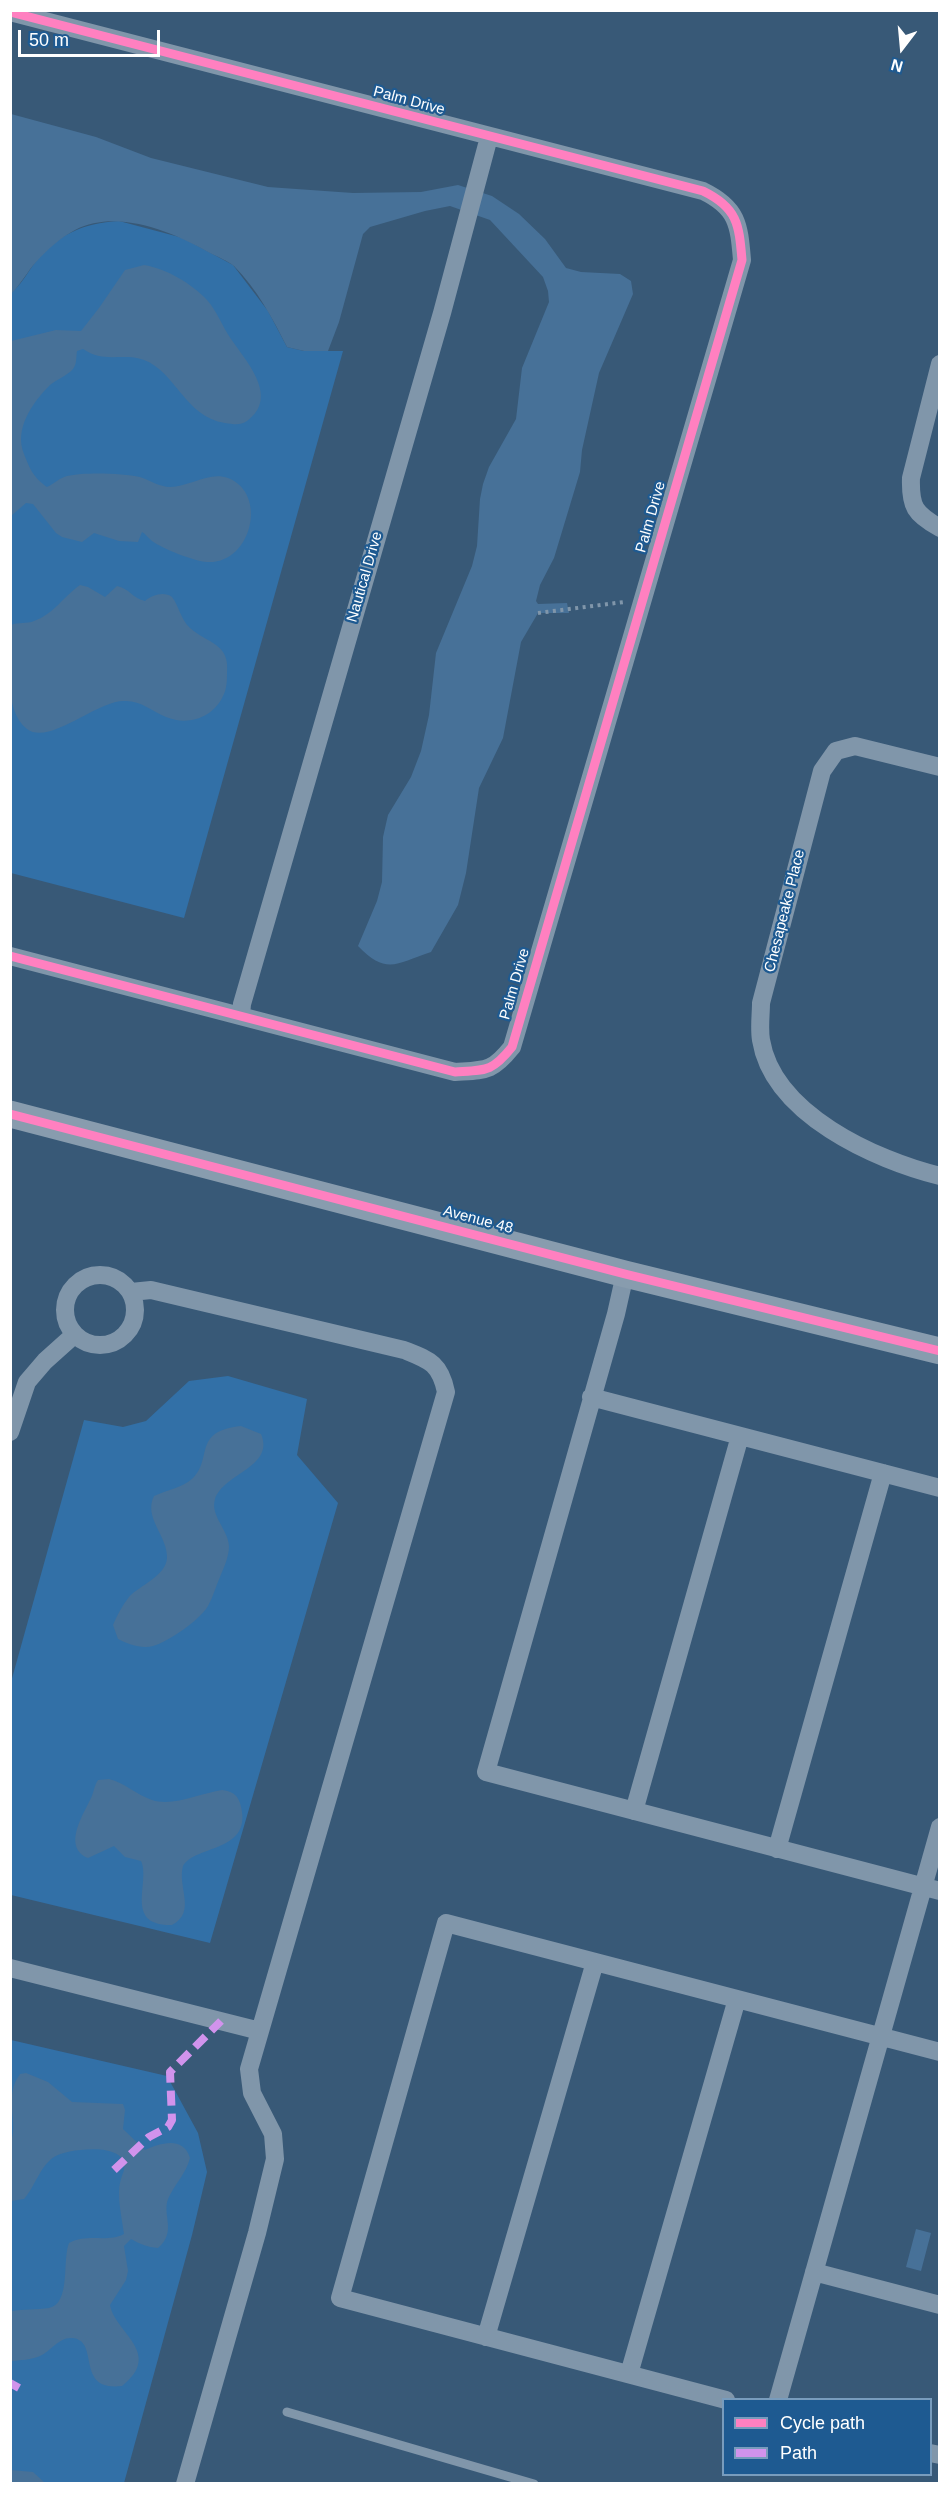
<!DOCTYPE html>
<style>
body{margin:0}
#map{position:relative;width:950px;height:2494px;overflow:hidden;background:#385977;font-family:Arial,sans-serif}
canvas{display:block}
.frame{position:absolute;inset:0;border:12px solid #fff;pointer-events:none}
.legend{position:absolute;left:722px;top:2398px;width:210px;height:78px;box-sizing:border-box;background:#1e5a91;border:2px solid #789cbd;margin:0;padding:8px 10px;list-style:none;font-size:18px;color:#fff}
.legend li{display:flex;align-items:center;gap:12px;height:30px}
.legend b{width:30px;border:2px solid #789cbd}
.north{position:absolute;left:872px;top:18px;width:60px;height:60px;-webkit-text-stroke:4px #1e5a91;paint-order:stroke;rotate:196deg;font-size:16px;font-weight:700;line-height:24px;text-align:center;color:#fff}
.north::after{content:'';display:block;margin:auto;width:21px;height:27px;background:#fff;clip-path:polygon(50% 0,100% 100%,50% 72%,0 100%)}
.scale{position:absolute;left:18px;top:30px;width:142px;height:27px;box-sizing:border-box;border:3px solid #fff;border-top:0;padding-left:8px;font-size:18px;line-height:21px;white-space:nowrap;color:#fff;-webkit-text-stroke:4px #1e5a91;paint-order:stroke}
</style>
<div id="map">
<canvas width="950" height="2494"></canvas>
<div class="frame"></div>
<ul class="legend">
<li><b style="height:8px;background:#ff80c0"></b>Cycle path</li>
<li><b style="height:8px;background:#d193ec"></b>Path</li>
</ul>
<div class="north">N</div>
<div class="scale">50 m</div>
</div>
<script>
const g = document.querySelector('canvas').getContext('2d');
g.lineJoin = 'round';
function fillPath(path, color) { g.fillStyle = color; g.fill(path, 'evenodd'); }
function stroke(path, color, width, dash) { g.strokeStyle = color; g.lineWidth = width; g.lineCap = dash ? 'butt' : 'round'; g.setLineDash(dash || []); g.stroke(path); }
function write(font, color, halo, rows, align = 'center') {
  g.font = font + ' Arial,sans-serif'; g.lineWidth = 4.5; g.setLineDash([]); g.textBaseline = 'middle'; g.strokeStyle = halo; g.fillStyle = color; for (const [text, x, y, turn = 0] of rows) {
    g.save(); g.translate(x, y); g.rotate((+turn || 0) * Math.PI / 180); g.textAlign = isNaN(turn) ? turn : align; if (halo) g.strokeText(text, 0, 0); g.fillText(text, 0, 0); g.restore();
  }
}
const green = new Path2D(`
 M119,221L183,238L233,265L268,311L287,347L304,351H343L184,918L11,873L10,294C21,285 26,275 34,264C56,235 83,223 119,221Z
 M228,1376L307,1399L297,1455L338,1503L210,1943L11,1895V1682L84,1420L123,1427L146,1421L189,1381Z
 M11,2040L167,2076L198,2133L207,2172L192,2235L124,2483L11,2484Z`);
const water = new Path2D(`
 M11,114L96,137L151,158L268,187L353,193L421,192L458,185L492,196L519,214L545,239L566,268L581,272L620,274L631,281L633,294L599,373L582,450L580,472L554,558L540,585L536,601L538,604L567,603L569,613H538L521,642L503,738L479,788L466,873L458,905L431,952C397,963 387,976 358,946L377,901L382,882L383,837L388,815L411,777L421,751L429,715L436,653L472,566L477,546L480,499L483,484L489,467L516,419L522,368L549,302L548,291L543,277L490,220L450,206L425,211L370,227L363,234L339,322L328,351H304L287,347C273,319 257,289 234,266C228,261 218,257 210,253C173,232 117,208 75,230C60,238 48,249 36,262C27,272 21,284 11,294Z
 M144,265C167,269 191,283 207,300C217,311 222,326 231,339C246,361 280,397 247,421C240,426 233,424 225,423C185,417 176,372 144,360C123,352 105,364 83,349L77,351C76,357 77,364 73,369C67,376 57,379 50,385C32,403 14,429 24,454C30,469 33,477 47,487C54,484 59,478 67,476C84,472 122,473 140,477C149,480 160,487 170,487C189,487 209,471 228,478C269,494 251,565 207,562C194,561 163,549 152,541C148,538 146,534 142,532L138,542L119,541L94,533L82,542L62,537L56,533L33,504L26,503L11,516V341L56,330L81,331L99,308L125,270Z
 M80,585L88,587L105,597L117,586C129,588 133,599 145,601C152,595 164,591 172,597C179,606 181,620 190,628C208,644 230,643 227,673C227,680 227,689 223,696C213,718 188,726 166,717C152,711 140,700 124,701C96,701 49,746 27,729C2,710 10,653 11,625C18,622 27,624 34,621C54,614 63,597 80,585Z
 M241,1426L261,1434C275,1467 224,1473 215,1499C210,1516 228,1529 229,1546C229,1557 224,1567 220,1577C216,1586 213,1597 208,1606C200,1620 168,1642 153,1646C141,1649 128,1644 118,1639L113,1625C117,1615 122,1606 129,1597C140,1585 166,1576 167,1558C168,1536 143,1518 154,1496C167,1490 182,1488 193,1478C213,1459 192,1431 241,1426Z
 M109,1779C125,1783 137,1795 152,1800C173,1807 201,1793 222,1790C231,1791 237,1794 240,1803C255,1853 196,1844 183,1866C177,1887 197,1912 172,1925C123,1926 151,1882 141,1861L125,1857L114,1846L88,1858C62,1847 83,1815 91,1798C94,1792 94,1786 98,1780Z
 M26,2073L48,2082L72,2102L123,2104L125,2110L123,2129L145,2150C159,2144 183,2135 190,2158C186,2174 174,2185 168,2199C162,2215 177,2232 158,2248C147,2247 140,2244 131,2239L124,2246L128,2271L126,2280L110,2305C115,2333 164,2353 122,2386C74,2392 101,2340 72,2338C59,2337 51,2351 40,2356C31,2360 21,2360 12,2361L11,2370V2311C23,2309 37,2310 49,2308C71,2304 62,2260 69,2243C88,2233 107,2243 124,2234C122,2218 116,2194 121,2179C123,2172 126,2169 123,2161C117,2143 66,2149 54,2157C40,2166 35,2187 24,2199L11,2201L10,2143C20,2124 2,2099 20,2074Z
 M916,2229L931,2233L921,2271L906,2267Z
 M11,2470L33,2472L45,2483H11Z`);
const path = new Path2D(`
 M538,613L624,602`);
const lane = new Path2D(`
 M287,2412L534,2484`);
const street = new Path2D(`
 M10,12L703,191C738,208 739,225 742,260L512,1047C492,1072 486,1070 455,1072L10,956
 M940,364L911,478C910,507 915,514 940,528
 M940,767L855,746L836,751L822,771L761,1003C761,1014 759,1028 761,1040C773,1114 875,1160 940,1176
 M241,1016L242,1004L442,313L489,137
 M625,1274L616,1314L486,1772L940,1891
 M65 1310a35 35 0 1 1 70 0a35 35 0 1 1-70 0Z
 M131,1292L151,1290L404,1350C429,1360 440,1363 446,1392L249,2069L252,2093L273,2134L275,2159L257,2233L185,2484
 M591,1397L940,1488
 M10,1432L27,1382L45,1361L74,1335
 M634,1811L740,1436
 M777,1849L883,1473
 M10,1968L260,2031
 M814,2272L940,2305
 M486,2337L595,1962
 M629,2374L737,1999
 M726,2400L340,2298L446,1923L940,2052
 M778,2400L940,1827
 M930,2453L940,2455`);
const secondary = new Path2D(`
 M10,1114L625,1274L940,1351`);
const quiet = new Path2D(`
 M114,2170L149,2137L168,2127L172,2120L170,2072L221,2021
 M10,2383L19,2388`);
const cycleway = new Path2D(`
 M10,12L703,191C738,208 739,225 742,260L512,1047C492,1072 486,1070 455,1072L10,956
 M10,1114L625,1274L940,1351`);
const streetNames = [
 ["Palm Drive",409,101,15],
 ["Palm Drive",651,517,-74],
 ["Nautical Drive",365,577,-74],
 ["Chesapeake Place",785,911,-76],
 ["Palm Drive",515,984,-74],
 ["Avenue 48",478,1220,15]
];
fillPath(green, '#3270a7');
fillPath(water, '#477198');
stroke(path, '#8096aa', 4, [3, 4.5]);
stroke(lane, '#8096aa', 9);
stroke(street, '#8096aa', 18);
stroke(secondary, '#889cae', 27);
stroke(quiet, '#d193ec', 8, [15, 8]);
stroke(cycleway, '#ff80c0', 9);
write('15px', '#fff', '#1e5a91', streetNames);
</script>
